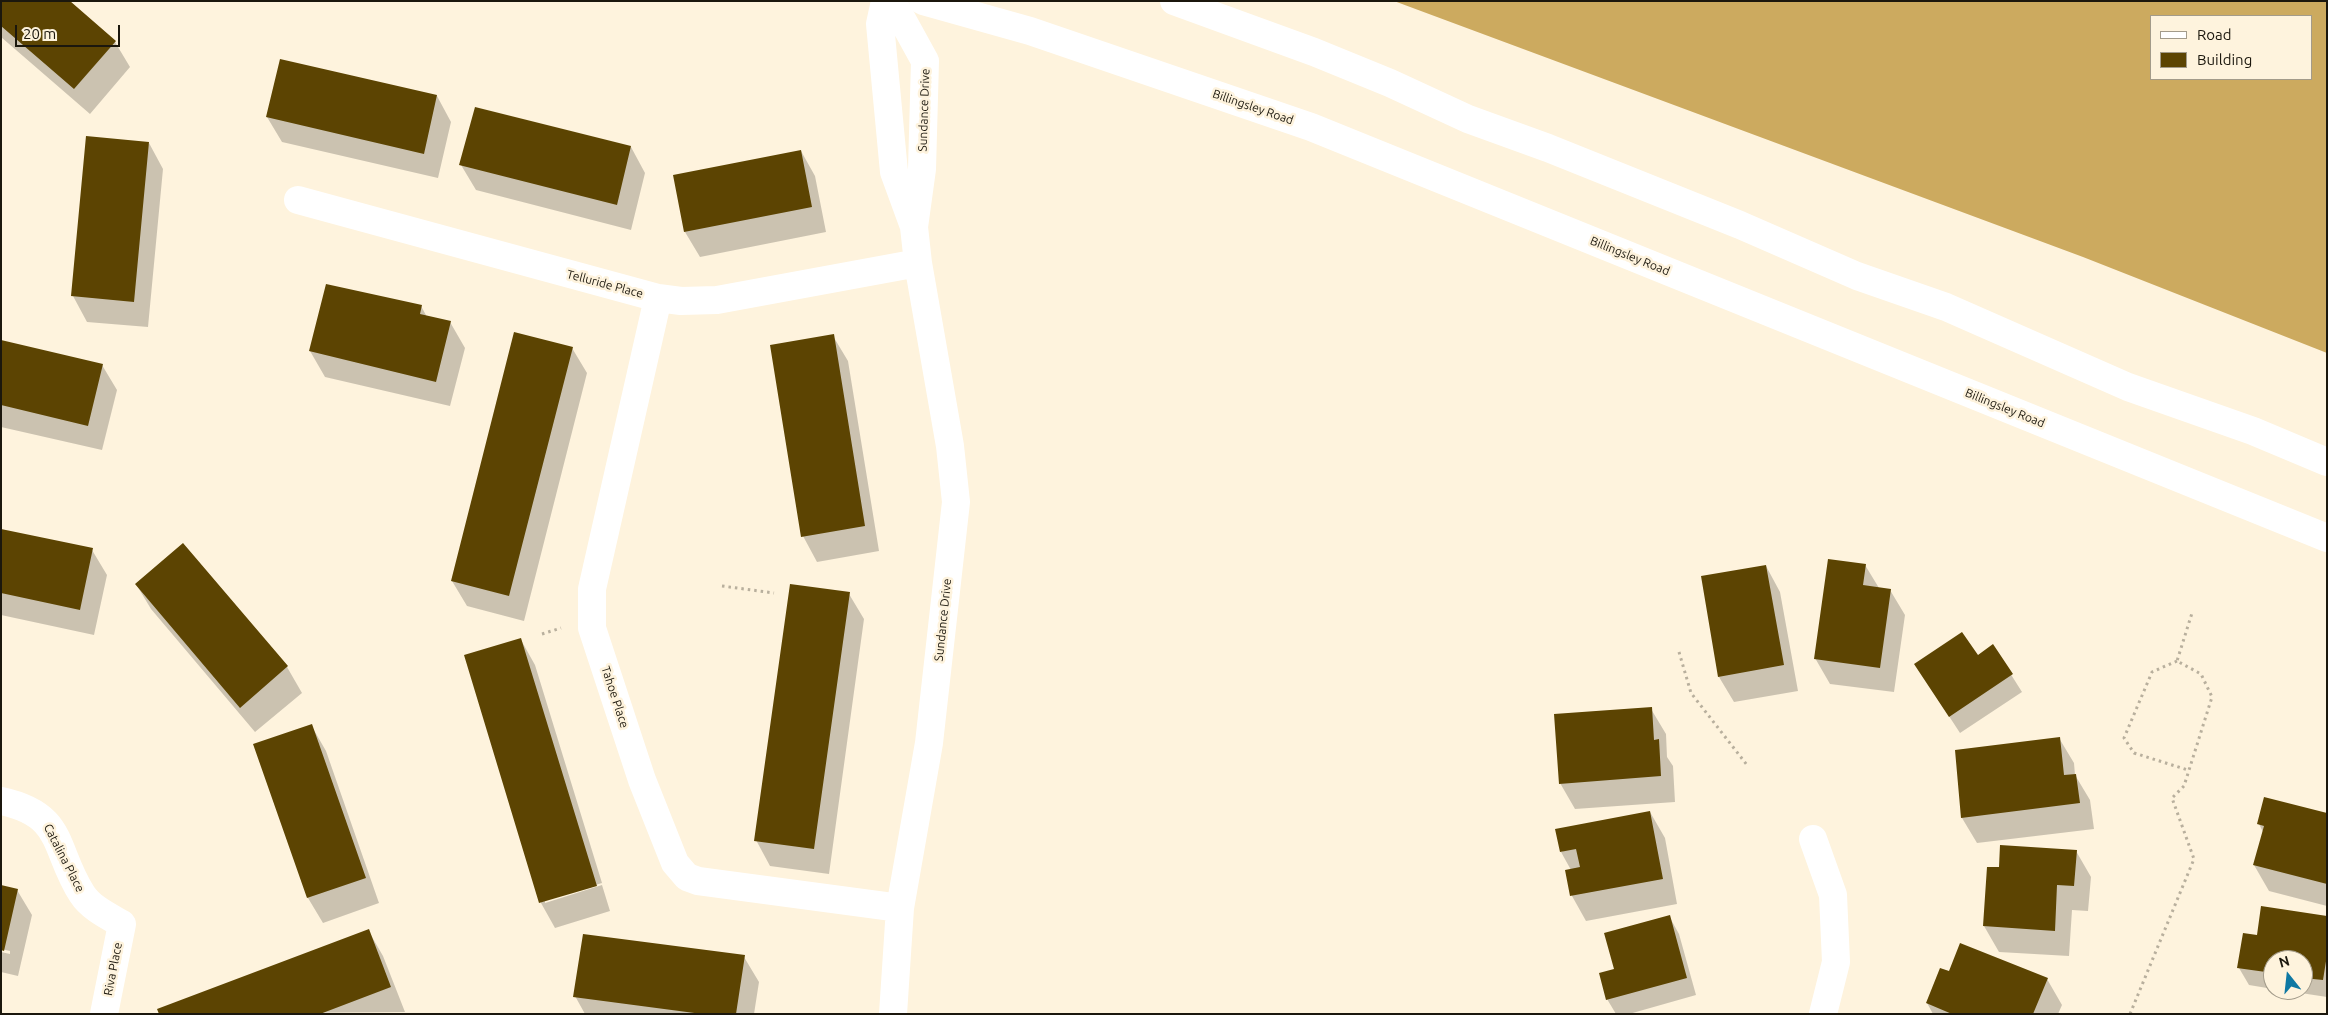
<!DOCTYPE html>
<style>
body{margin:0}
#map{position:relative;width:2328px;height:1015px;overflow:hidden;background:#fef3dd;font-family:Ubuntu,sans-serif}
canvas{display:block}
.frame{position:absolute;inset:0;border:2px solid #1b170d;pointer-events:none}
.legend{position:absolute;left:2150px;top:15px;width:162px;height:65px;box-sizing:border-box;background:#fef3dd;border:1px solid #a39b8a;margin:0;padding:6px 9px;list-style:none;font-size:15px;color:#1b170d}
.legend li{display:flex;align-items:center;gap:10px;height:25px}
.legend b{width:25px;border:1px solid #a39b8a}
.north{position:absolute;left:2263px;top:950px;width:50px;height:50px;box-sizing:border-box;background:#fef3dd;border:1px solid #a39b8a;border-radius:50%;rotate:344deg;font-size:14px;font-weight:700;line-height:20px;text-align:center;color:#1b170d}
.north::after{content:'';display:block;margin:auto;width:18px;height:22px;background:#0f78a3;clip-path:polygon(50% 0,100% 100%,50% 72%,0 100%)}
.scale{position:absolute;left:15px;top:25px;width:105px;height:22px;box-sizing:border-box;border:2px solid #1b170d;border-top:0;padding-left:6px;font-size:15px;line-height:18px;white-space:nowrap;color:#1b170d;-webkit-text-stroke:4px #fef3dd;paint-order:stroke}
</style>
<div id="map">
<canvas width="2328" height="1015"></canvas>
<div class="frame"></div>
<ul class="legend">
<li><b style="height:6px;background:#fff"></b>Road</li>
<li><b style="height:14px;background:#5c4402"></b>Building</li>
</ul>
<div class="north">N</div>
<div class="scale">20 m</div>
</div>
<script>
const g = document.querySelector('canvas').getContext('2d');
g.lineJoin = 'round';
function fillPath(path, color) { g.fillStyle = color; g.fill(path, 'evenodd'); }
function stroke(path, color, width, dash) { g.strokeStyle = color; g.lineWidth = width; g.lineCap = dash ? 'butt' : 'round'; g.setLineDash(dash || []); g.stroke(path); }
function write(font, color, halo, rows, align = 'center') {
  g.font = font + ' Ubuntu,sans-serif'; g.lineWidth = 5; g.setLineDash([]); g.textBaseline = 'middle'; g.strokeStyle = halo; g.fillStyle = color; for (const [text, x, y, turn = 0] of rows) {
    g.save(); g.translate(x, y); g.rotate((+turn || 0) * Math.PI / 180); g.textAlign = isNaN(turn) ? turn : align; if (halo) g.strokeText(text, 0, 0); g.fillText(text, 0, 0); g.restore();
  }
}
const forest = new Path2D(`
 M1394,1H2327V353L2083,257ZM2152,16H2312V79H2152Z`);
const shadow = new Path2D(`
 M1,1H68L115,42L130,67L90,114L1,37Z
 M437,96L451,122L438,178L282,142L267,117Z
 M149,143L163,169L148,327L87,322L73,296Z
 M631,147L645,173L631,230L476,190L461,165Z
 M801,151L815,176L826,232L700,257L685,232L674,176Z
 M421,306L427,317L450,322L465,348L450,406L325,377L310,351Z
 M833,336L848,361L879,551L817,562L803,536Z
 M1,342L102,365L117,390L102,450L1,427Z
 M572,348L587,373L524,621L467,606L452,581Z
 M1,530L92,550L107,575L94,635L1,615Z
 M183,544L287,667L302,693L255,732L151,609L136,584Z
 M1865,565L1879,588L1890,590L1905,615L1894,692L1830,684L1815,658Z
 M1766,566L1780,592L1798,691L1734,702L1719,677Z
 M849,594L864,619L829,874L770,866L756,840Z
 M521,640L535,665L602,883L545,900V903L602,885L610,911L555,928L541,903L466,656Z
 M1993,646L2022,692L1960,733L1915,664L1977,656Z
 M1651,709L1666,734L1667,757L1673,766L1675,802L1575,809L1560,783Z
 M311,725L326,751L379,903L323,923L308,898L255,745Z
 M2059,738L2074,763L2075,775L2090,800L2094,829L1977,843L1962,818L1956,751Z
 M1650,812L1665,838L1677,904L1586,921L1572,896L1567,871L1571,870L1561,852Z
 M2327,814V906L2269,891L2254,865L2263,832L2259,824Z
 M2076,851L2091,877L2088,911L2072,910L2069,956L1999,952L1984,926L2000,869Z
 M17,890L32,915L18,976L1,972V952L10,954V951L1,949Z
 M1669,916L1679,934L1696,995L1629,1014H1616L1607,999L1616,969Z
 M2327,917V997L2281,990H2303V960H2273V989L2249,985L2239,968L2258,936Z
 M368,930L383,956L405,1012L160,1014Z
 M744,957L759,982L754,1014H585L575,996Z
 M1950,973L2047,979L2062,1005L2058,1014H1933L1927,1003Z`);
const building = new Path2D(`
 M1,1H70L116,41L74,89L1,26Z
 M280,59L437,95L424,154L266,117Z
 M475,107L631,146L617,205L459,165Z
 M86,136L149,142L134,302L71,296Z
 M801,150L812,207L684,232L673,175Z
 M326,284L422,305L420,314L451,321L436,382L309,351Z
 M514,332L573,347L509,596L451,581Z
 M834,334L865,526L801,537L770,345Z
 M1,340L103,364L88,426L1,405Z
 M1,529L93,548L80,610L1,593Z
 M183,543L288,666L240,708L135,584Z
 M1828,559L1866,564L1863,585L1891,589L1880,668L1814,659Z
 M1766,565L1784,665L1718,677L1701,576Z
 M790,584L850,592L814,849L754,841Z
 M1962,632L1978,655L1993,644L2013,674L1949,717L1914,664Z
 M521,638L597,886L539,903L464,655Z
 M1652,707L1654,740L1659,739L1661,776L1559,784L1554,714Z
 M312,724L366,878L307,898L253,744Z
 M2060,737L2064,775L2076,774L2080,803L1961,818L1955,750Z
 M2264,797L2327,813V884L2253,865L2264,826L2257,824Z
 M1650,811L1663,879L1570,896L1565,870L1580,867L1576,849L1560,852L1555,829Z
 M2000,845L2077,850L2074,886L2057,885L2055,931L1983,926L1987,867H1999Z
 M1,885L18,889L4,951L1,950Z
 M2261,906L2327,916V955L2323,980L2303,978V960H2273V973L2237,968L2243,933L2257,935Z
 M1670,915L1687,978L1606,1000L1599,973L1614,969L1604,933Z
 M369,929L391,987L320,1014H159L157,1009Z
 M583,934L745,955L736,1014H702L573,997Z
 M1960,943L2048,978L2033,1014H1952L1926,1003L1940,968L1949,971Z`);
const path = new Path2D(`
 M722,586L774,593
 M542,634L561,628
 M1679,652L1691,693L1747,765
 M2177,661L2152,672L2124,738L2134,753L2188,770
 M2130,1014L2194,859L2172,798L2184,786L2212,697L2201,674L2177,661L2192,613`);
const minor = new Path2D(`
 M885,1L880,24L894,172L913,224
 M892,1L925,61L922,169L914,227L918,263L950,446L956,502L929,743L900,908L893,1014
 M298,200L658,298L681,301L717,300L918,263
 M658,298L592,589V628L642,780L675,863L687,877L698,881L900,908
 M1,801C66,815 53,849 82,894C91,908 108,916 122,924L104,1014
 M1813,839L1833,895L1836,962L1823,1014`);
const major = new Path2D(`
 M923,1L1030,31L1311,127L2327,538
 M1174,1L1314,52L1390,83L1468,119L1548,148L1740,225L1857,276L1946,307L2128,387L2253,431L2327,462`);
const streetNames = [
 ["Billingsley Road",1253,107,19],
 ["Sundance Drive",924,110,-88],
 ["Billingsley Road",1630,256,22],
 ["Telluride Place",605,284,15],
 ["Billingsley Road",2005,408,22],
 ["Sundance Drive",943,620,-84],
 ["Tahoe Place",615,697,72],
 ["Catalina Place",64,858,63],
 ["Riva Place",113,969,-79]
];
fillPath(forest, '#ccaa5f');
fillPath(shadow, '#0003');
fillPath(building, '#5c4402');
stroke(path, '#b8af9d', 3, [2.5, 4]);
stroke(minor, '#fff', 28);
stroke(major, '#fff', 28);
write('12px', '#1b170d', '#fef3dd', streetNames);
</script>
